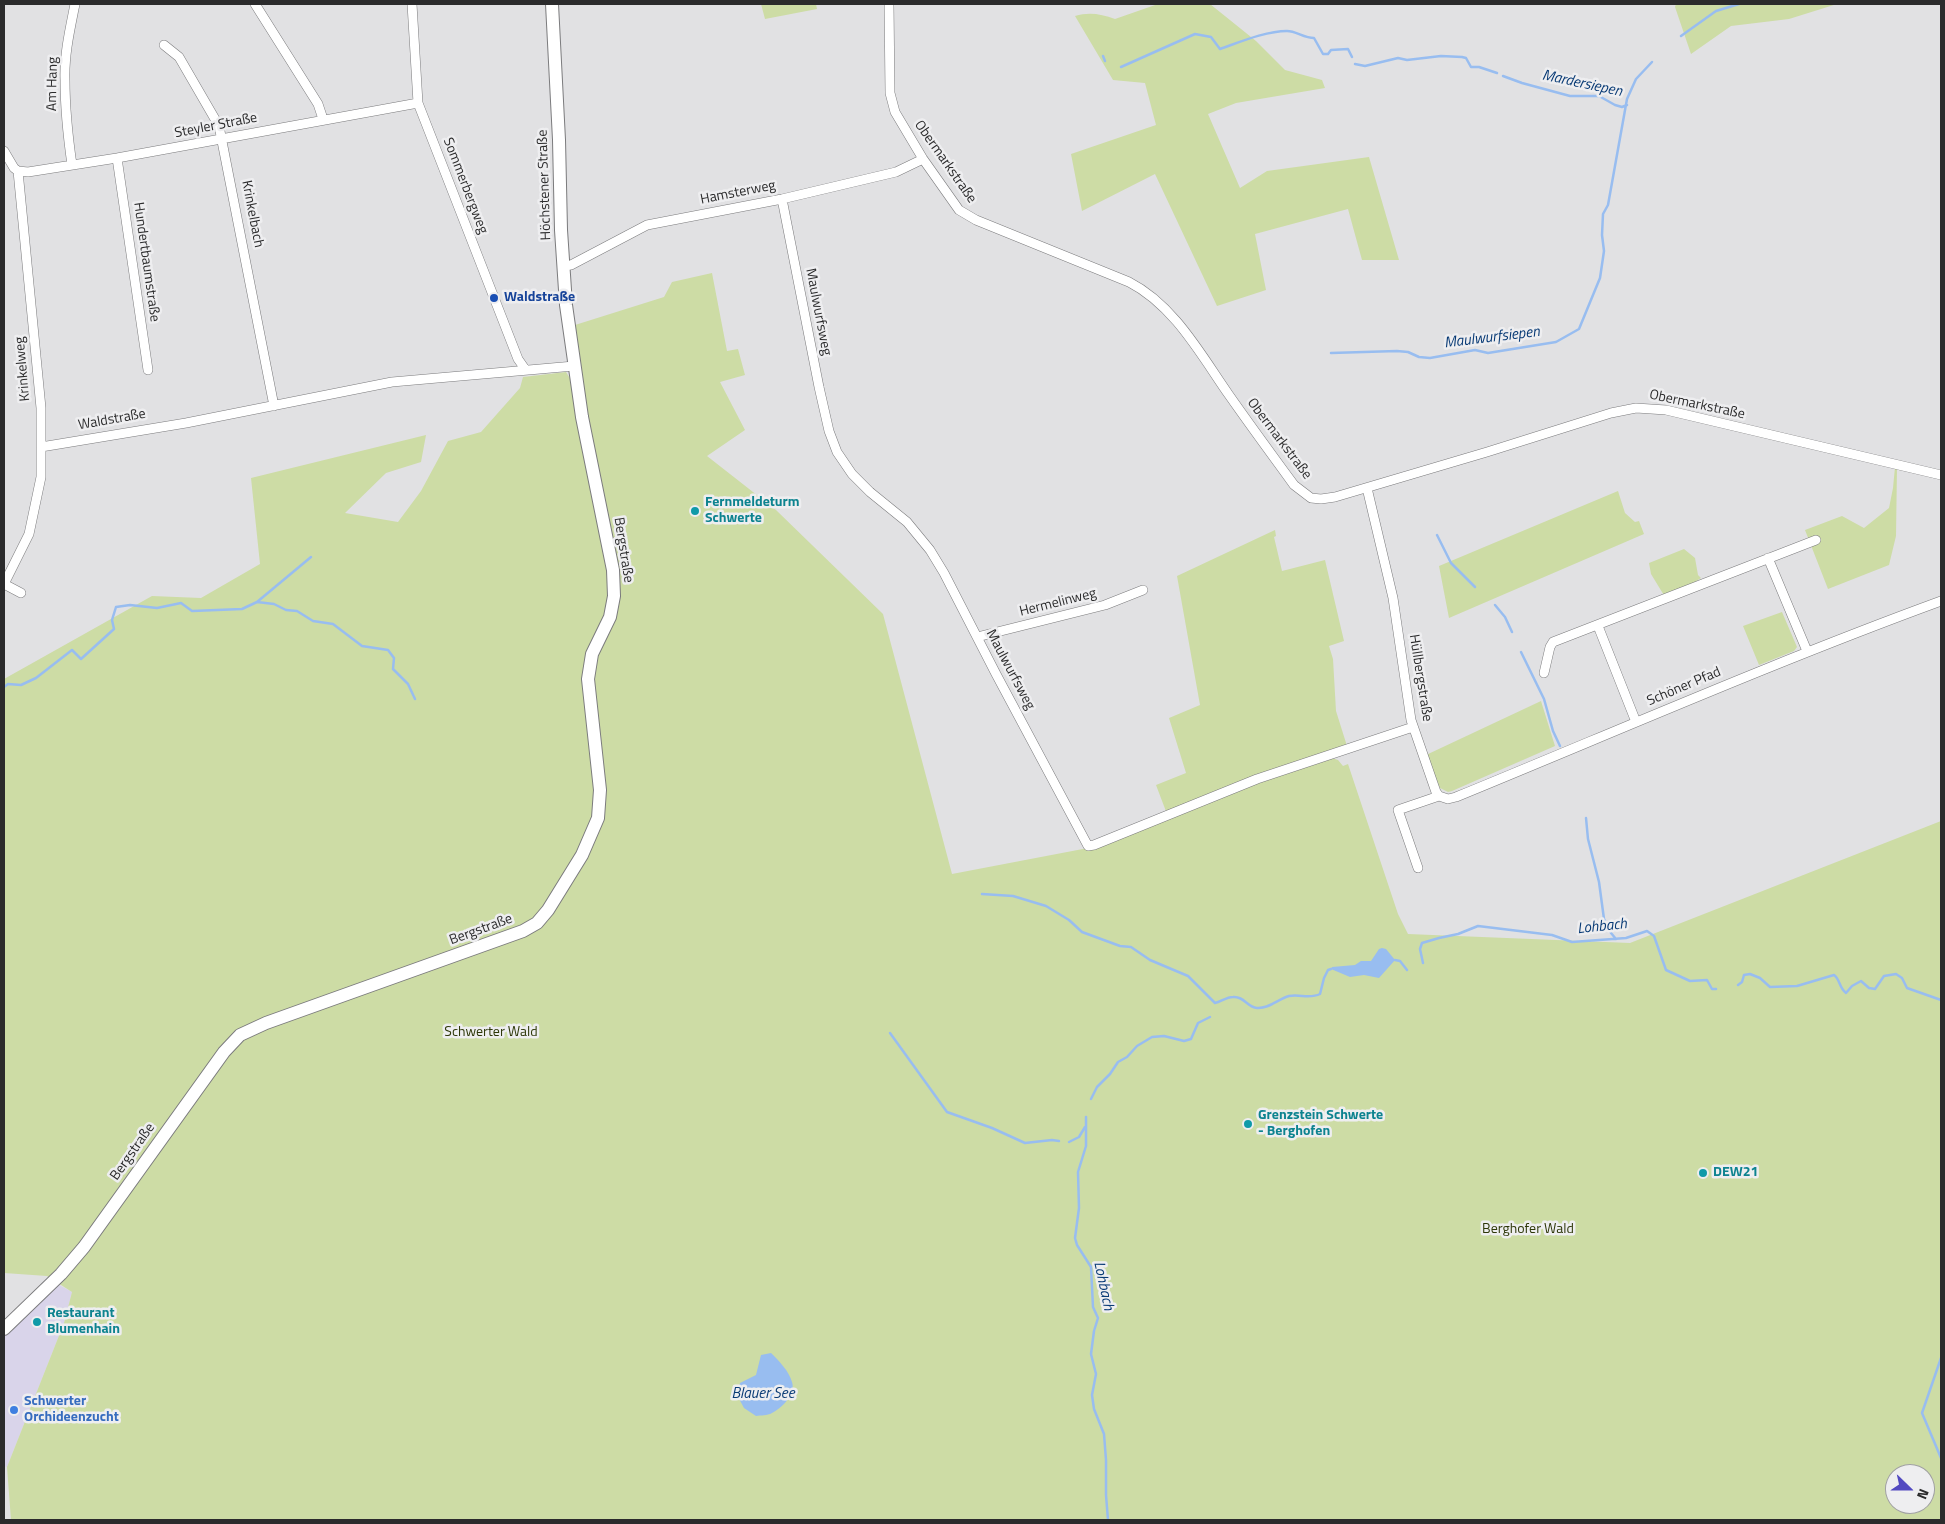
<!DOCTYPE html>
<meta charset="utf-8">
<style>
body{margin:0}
#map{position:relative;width:1945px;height:1524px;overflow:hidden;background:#e1e1e3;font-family:"Titillium Web",sans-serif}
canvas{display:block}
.frame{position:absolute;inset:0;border:5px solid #2b2b2c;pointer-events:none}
.north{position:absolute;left:1885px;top:1464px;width:50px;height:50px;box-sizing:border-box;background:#eeeef0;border:1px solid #a0a0a2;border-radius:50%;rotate:112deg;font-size:14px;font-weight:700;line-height:20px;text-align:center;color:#2b2b2c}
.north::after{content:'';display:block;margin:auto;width:18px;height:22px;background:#5249c0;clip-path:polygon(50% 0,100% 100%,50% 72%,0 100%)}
</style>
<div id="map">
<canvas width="1945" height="1524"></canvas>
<div class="frame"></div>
<div class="north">N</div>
</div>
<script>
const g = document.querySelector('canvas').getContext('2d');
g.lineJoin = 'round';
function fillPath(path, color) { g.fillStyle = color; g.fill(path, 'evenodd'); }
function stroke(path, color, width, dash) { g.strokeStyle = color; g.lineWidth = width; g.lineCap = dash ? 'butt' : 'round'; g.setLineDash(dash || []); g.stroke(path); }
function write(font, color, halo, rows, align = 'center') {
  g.font = font + ' "Titillium Web",sans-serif'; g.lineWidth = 5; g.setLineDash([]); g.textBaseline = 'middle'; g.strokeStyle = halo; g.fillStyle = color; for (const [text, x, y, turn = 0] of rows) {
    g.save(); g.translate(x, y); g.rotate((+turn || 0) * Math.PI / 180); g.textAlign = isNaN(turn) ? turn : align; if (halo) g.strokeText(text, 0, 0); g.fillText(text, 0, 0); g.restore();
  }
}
const commercial = new Path2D(`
 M57,1284L72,1292L64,1323L7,1467L4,1466V1335Z`);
const green = new Path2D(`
 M761,4H816L817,9L765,19Z
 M1158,4H1210L1256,41L1285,70L1322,80L1325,88L1236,103L1208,114L1240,188L1267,171L1369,157L1399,260H1362L1348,209L1255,234L1266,290L1217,306L1155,174L1082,211L1071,154L1156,125L1145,83L1113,80L1075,16C1089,12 1101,14 1115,19Z
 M1676,4H1837L1789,19L1731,26L1691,54L1675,7Z
 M712,273L727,351L738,349L745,375L720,382L745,430L707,456L776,510L883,614L952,874L1088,848L1259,782L1332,758L1338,760L1343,766L1348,764L1398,914L1408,934L1630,943L1941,821V1520H11L7,1467L64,1323L72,1292L47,1276L4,1273V679L152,596L201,598L260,564L251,478L426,435L421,462L386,473L345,513L398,522L421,491L448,441L481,432L520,388L523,377L566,372L571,380L575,325L664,297L672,282ZM1895,1474H1925V1504H1895Z
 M1895,467H1897L1896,536L1889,565L1828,589L1805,530L1842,516L1864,528L1889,508L1893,488Z
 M1618,491L1625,513L1635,522L1639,521L1644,534L1449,618L1439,566Z
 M1275,530L1276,536L1274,537L1282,571L1325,560L1344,641L1329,646L1333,659L1336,711L1347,746L1167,814L1156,785L1186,773L1169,718L1200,705L1177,576Z
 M1684,549L1695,558L1698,575L1701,578L1695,582L1696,585L1665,597L1651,574L1649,563Z
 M1782,612L1797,647L1794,651L1759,665L1743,626Z
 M1541,701L1555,746L1452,791L1448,792L1440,788L1426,755Z`);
const water = new Path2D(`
 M1382,948L1386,949L1395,960L1379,978L1364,975L1350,977L1331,969L1332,967L1355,965L1361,961H1371L1379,949Z
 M771,1353C779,1361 789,1371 792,1382C796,1394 782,1408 772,1413C767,1416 761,1415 756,1416L744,1408L737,1395L740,1383L756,1375L761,1355Z`);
const stream = new Path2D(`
 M1681,36L1716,11L1739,4
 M1103,56L1105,61
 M1355,64L1365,66L1398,58L1407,60L1441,56L1462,57L1466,58L1471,67H1479L1497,73
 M1121,67L1195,34L1211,37L1220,49C1240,42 1266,31 1287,31C1296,31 1304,38 1314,38L1323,54H1328L1331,50L1348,49L1352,57
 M1503,76L1522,83L1570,96H1599L1615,105L1622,107L1627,105
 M1331,353L1397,351L1408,352L1419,357L1430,358L1475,350L1488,353L1556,342L1579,329L1600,278L1604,251L1602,235L1603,214L1608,205L1627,99L1636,79L1652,62
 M1437,535L1451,563L1475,587
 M257,602L311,557
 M1495,605L1505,617L1512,632
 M1521,652L1544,699L1553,731L1560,746
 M4,687L8,684L21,685L36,678L72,650L81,659L114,629L112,620L116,607L130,605L157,608L181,603L192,611L242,609L257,602L274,604L286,610L297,611L313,621L333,624L362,646L388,650L394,658L393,669L408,684L415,699
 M1586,818L1588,839L1599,882L1604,919L1611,933L1616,939
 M982,894L1013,896L1046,906L1069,920L1082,932L1120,946L1131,947L1150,960L1188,976L1215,1003C1221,1002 1226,997 1233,997C1244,996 1247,1007 1257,1008C1269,1009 1278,999 1289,996C1300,994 1310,999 1320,994L1324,978L1328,970L1331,969
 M1395,960L1400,961L1407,970
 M1423,963L1420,949L1422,943L1439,938L1458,934L1478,926L1552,935L1572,942L1626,938L1647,931L1654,936L1666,970L1690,981L1707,980L1712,989H1716
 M1738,985L1742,982L1744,975L1750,974L1760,978L1770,987L1797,986L1834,975C1840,979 1839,988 1846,993L1852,986L1861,981L1869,988L1875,989L1884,976L1896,974L1902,978L1907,988L1941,1000
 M890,1033L947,1112L992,1128L1025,1143L1052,1140L1059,1141
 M1091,1099L1097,1087L1110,1074L1118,1062L1127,1057L1137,1046L1152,1037L1164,1036L1184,1041L1191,1039L1198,1023L1210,1017
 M1086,1117V1146L1078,1172L1079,1208L1075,1238L1077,1245L1091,1267L1093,1307L1098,1318L1094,1331L1091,1354L1096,1374L1092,1395L1094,1409L1104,1434L1106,1460V1495L1108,1520
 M1069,1142L1079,1137L1085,1127
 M1941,1358L1922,1413L1941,1458`);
const minor = new Path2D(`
 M255,4L318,104L323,119
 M412,4L418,103L518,359L525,369
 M889,4L890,93L895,112L923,159L959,210L976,220L1129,282C1174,305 1201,355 1229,395C1250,425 1272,455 1294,485L1311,498L1321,499L1335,497L1487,452L1611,413L1636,408L1666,410L1941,475
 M164,45L179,57L219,126L274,406
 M4,151L14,168L18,171L41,408V477L29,534L4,584
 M117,158L148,370
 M72,165C68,137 65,108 65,80C64,55 70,29 75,4
 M18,171L28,172L117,158L418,103
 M782,199L819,387L829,431L837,452L852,474L870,492L907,522L930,550L944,573L996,674L1088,846L1094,845L1257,779L1413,727
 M563,266L571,265L647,225L782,199L896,172L923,159
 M41,447L186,423L392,382L574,366
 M1367,488L1393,598L1411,720L1436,792L1439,796
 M1768,558L1807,651
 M4,584L21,593
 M1598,626L1636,722
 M977,637L1105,605L1143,590
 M1544,673L1550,647L1553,642L1816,540
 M1439,796L1448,799L1456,797C1617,731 1777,661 1941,601
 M1418,868L1398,810L1439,796`);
const secondary = new Path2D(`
 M4,1329L61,1274L84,1247L224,1052L240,1035L266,1023L523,931L537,923L548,910L582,855L598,818L600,790L588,679L592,654L610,617L614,596L613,570L582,417L566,305L561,230L559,140L552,4`);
const markers = [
 [494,298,5,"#1a4fb4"],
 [695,511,5,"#0f9aa8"],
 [1248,1124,5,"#0f9aa8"],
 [1703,1173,5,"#0f9aa8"],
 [37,1322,5,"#0f9aa8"],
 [14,1410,5,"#3f7fe0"]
];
const streetNames = [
 ["Am Hang",53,84,-89],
 ["Steyler Straße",216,126,-11],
 ["Obermarkstraße",945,162,55],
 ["Höchstener Straße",545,185,-92],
 ["Sommerbergweg",465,186,69],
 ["Hamsterweg",738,193,-11],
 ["Krinkelbach",252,214,79],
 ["Hundertbaumstraße",146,262,82],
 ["Maulwurfsweg",818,312,79],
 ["Krinkelweg",23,369,-95],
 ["Obermarkstraße",1697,405,12],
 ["Waldstraße",112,420,-10],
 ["Obermarkstraße",1279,439,53],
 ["Bergstraße",623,550,81],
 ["Hermelinweg",1058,603,-14],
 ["Maulwurfsweg",1010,670,62],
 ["Hüllbergstraße",1420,678,81],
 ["Schöner Pfad",1684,687,-23],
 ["Bergstraße",481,930,-20],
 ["Bergstraße",133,1152,-55]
];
const transitNames = [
 ["Waldstraße",504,298]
];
const cultureNames = [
 ["Fernmeldeturm",705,503],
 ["Schwerte",705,519],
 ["Grenzstein Schwerte",1258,1116],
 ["- Berghofen",1258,1132],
 ["DEW21",1713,1173],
 ["Restaurant",47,1314],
 ["Blumenhain",47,1330]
];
const parkNames = [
 ["Schwerter Wald",491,1033],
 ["Berghofer Wald",1528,1230]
];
const shopNames = [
 ["Schwerter",24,1402],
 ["Orchideenzucht",24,1418]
];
const waterNames = [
 ["Mardersiepen",1582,84,12],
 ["Maulwurfsiepen",1492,338,-7],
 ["Lohbach",1602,927,-6],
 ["Lohbach",1103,1286,78],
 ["Blauer See",763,1394]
];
fillPath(commercial, '#d9d4ea');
fillPath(green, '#cddca5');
fillPath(water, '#98bdf0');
stroke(stream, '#98bdf0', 2.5);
stroke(minor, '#7b7b7d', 10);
stroke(secondary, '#7b7b7d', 14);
stroke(minor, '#fff', 9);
stroke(secondary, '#fff', 12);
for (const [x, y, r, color] of markers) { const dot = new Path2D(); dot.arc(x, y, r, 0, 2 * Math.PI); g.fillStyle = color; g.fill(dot); stroke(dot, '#eeeef0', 2); }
write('14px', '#2b2b2c', '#eeeef0', streetNames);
write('bold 14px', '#164399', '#eeeef0', transitNames, 'left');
write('bold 14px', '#0d838f', '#eeeef0', cultureNames, 'left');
write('14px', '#2e3809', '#eeeef0', parkNames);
write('bold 14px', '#366cbe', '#eeeef0', shopNames, 'left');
write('italic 15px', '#083a75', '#eeeef0', waterNames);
</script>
